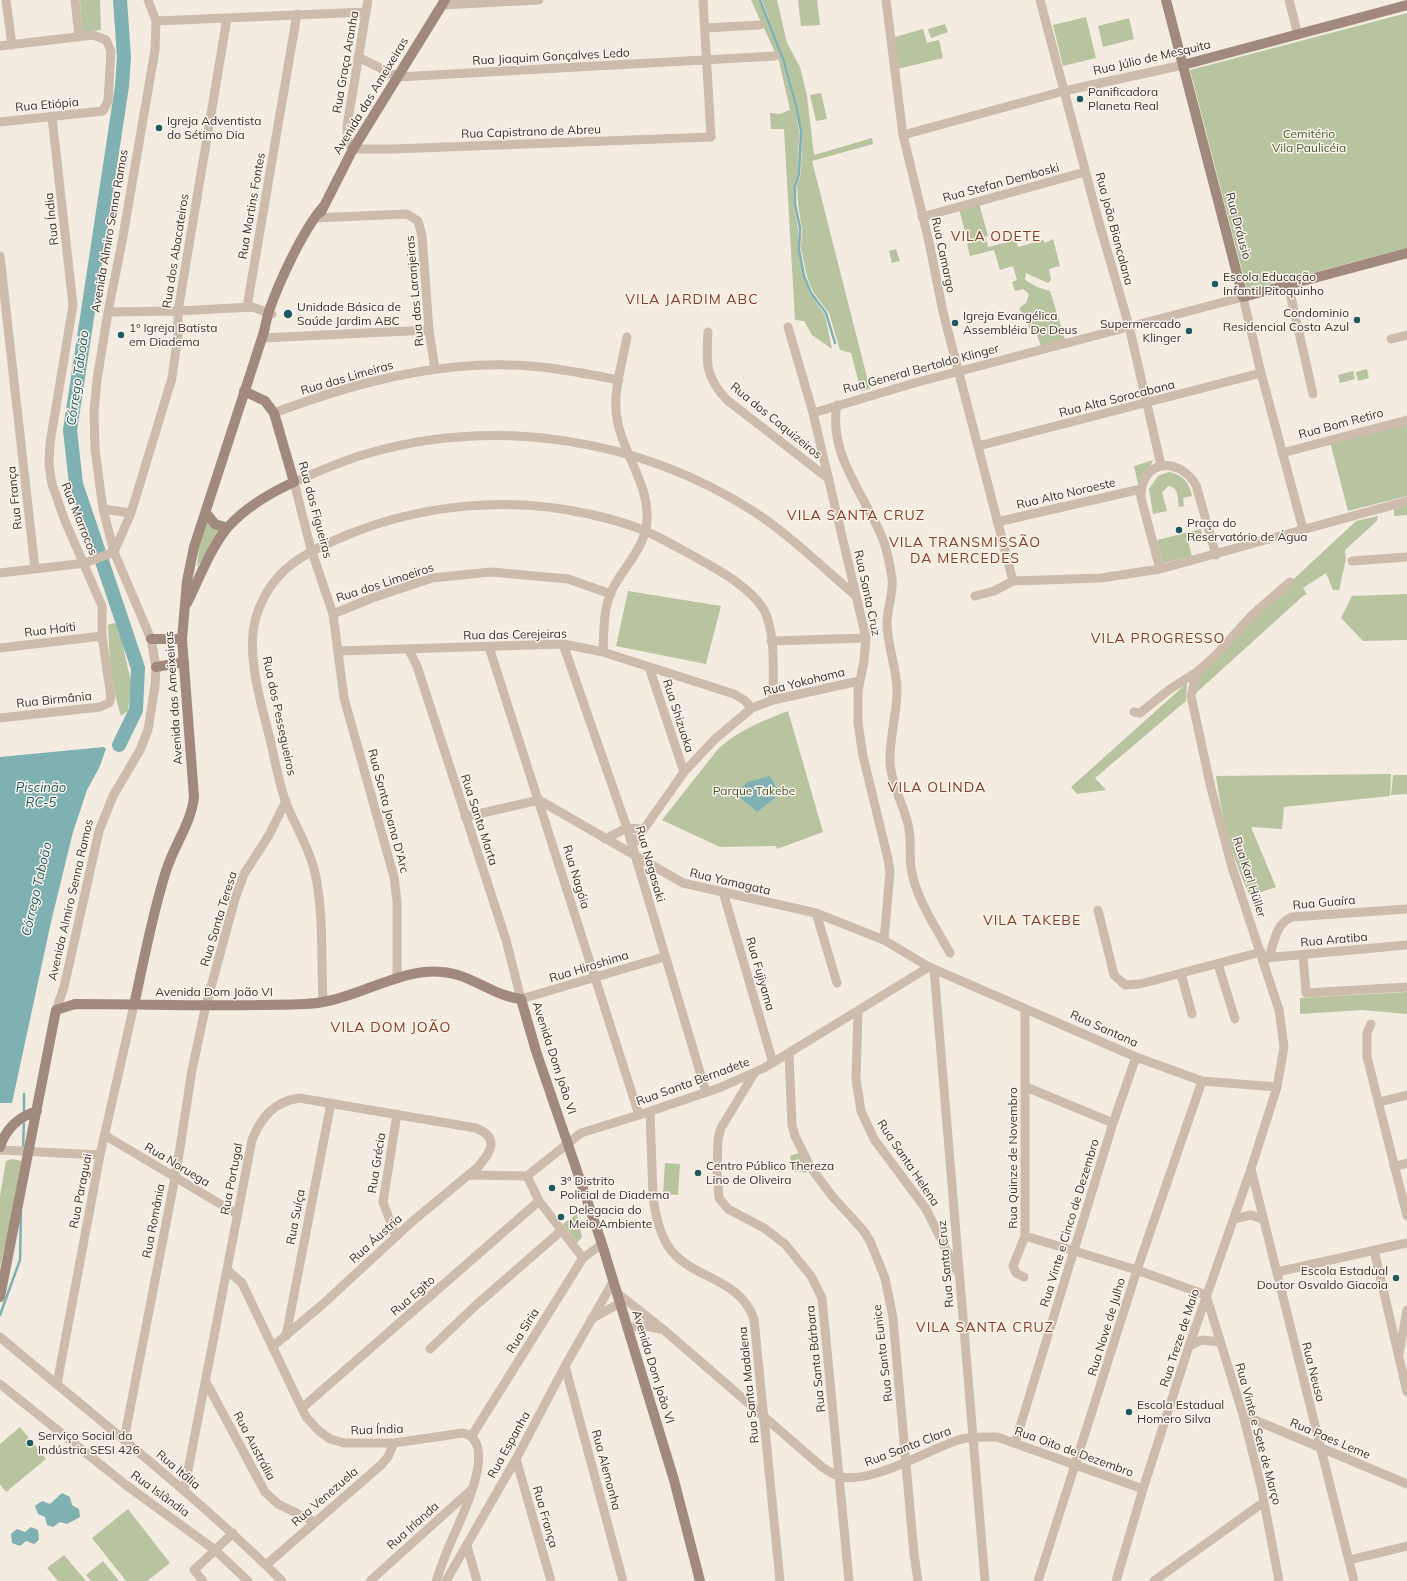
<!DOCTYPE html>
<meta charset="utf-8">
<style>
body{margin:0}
canvas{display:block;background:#f4ebe1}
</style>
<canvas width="1407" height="1581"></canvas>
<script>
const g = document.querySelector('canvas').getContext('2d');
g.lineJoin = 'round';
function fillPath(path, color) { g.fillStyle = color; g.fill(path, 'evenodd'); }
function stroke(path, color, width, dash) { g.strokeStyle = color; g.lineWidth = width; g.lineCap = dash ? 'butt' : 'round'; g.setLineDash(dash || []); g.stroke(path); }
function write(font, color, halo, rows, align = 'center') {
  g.font = font + ' Mulish,sans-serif'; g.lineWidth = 3; g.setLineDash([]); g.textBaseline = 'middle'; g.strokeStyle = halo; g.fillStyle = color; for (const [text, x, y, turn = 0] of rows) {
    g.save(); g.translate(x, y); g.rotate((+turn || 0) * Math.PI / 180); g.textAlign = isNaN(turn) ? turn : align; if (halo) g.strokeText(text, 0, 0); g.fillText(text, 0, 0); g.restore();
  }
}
const green = new Path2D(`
 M80,0H100L101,30L82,32Z
 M751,0H759L783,63L795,107L799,131L798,173L794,185V204L798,229V249L803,276L810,294L825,315L832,349L812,335L804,321L795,320L784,129H771L770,113L780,114L790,110L779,61Z
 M762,0H777L787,43L800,67L807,96L814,155L872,138L873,144L812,161L870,389L861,391L851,353L840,350L829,313L813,292L807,277L801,249L802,230L798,204L797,185L801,173L802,130L788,71Z
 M798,0H817L820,25L801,26Z
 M1407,13V248L1247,290L1190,70Z
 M1086,17L1096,58L1063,66L1053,25Z
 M1129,18L1134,39L1103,47L1098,26Z
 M945,24L948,32L931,38L928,29Z
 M923,29L927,43L939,40L943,58L897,69L895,37Z
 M821,93L827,119L816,121L810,95Z
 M979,203L988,236L968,242L959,209Z
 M986,238L988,247L1016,240L1018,247L1043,240L1045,243L1053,239L1060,266L1049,269L1051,280L1048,283L1026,273L1025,280L1037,287L1050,291L1065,339L1041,346L1036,333L1030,329L1019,308L1026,303L1029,294L1023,289L1015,291L1012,282L1017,280L1013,266L1000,270L994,250L970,256L967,244Z
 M896,249L900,261L892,263L889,251Z
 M1367,369L1369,378L1358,381L1356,372Z
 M1353,371L1355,379L1340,383L1338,375Z
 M1407,422V496L1348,511L1330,442Z
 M1153,460L1149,469L1138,484L1134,466Z
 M1169,472C1183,475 1189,482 1192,496L1183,498L1184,506L1179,507C1177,499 1180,487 1168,486L1162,493L1167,511L1153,514L1149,489L1158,476Z
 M1407,501V515L1394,516V504Z
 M1378,516L1377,521L1345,550L1346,559L1339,590H1333L1326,573L1303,588L1307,594L1303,596L1196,693L1199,673L1253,617L1356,521Z
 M207,518L224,530L197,567L199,547Z
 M1201,529L1203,537L1188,541L1192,556L1163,563L1157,540Z
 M628,591L721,606L706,664L616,646Z
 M1407,594V640L1363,641L1341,618L1352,596Z
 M113,623L118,624L131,682L128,711L121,716C112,687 109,655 108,625Z
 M1187,683L1186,701L1095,778L1106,790L1077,794L1071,787Z
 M788,711L823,832L777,849L776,846L720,847L662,820L718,749C739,730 762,721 788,711Z
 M1391,774L1390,796L1284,807L1282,829L1251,827L1276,887L1250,896C1231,854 1223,822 1216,776Z
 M1393,775H1407V794L1391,795Z
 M1407,992V1014L1362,1010L1300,1014V998Z
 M801,1152L809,1166L806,1173L793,1171L790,1156Z
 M12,1159L21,1161L19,1184L0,1267V1196L6,1161Z
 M665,1163L680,1164L678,1195L663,1194Z
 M577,1214L582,1237L577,1243L563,1224Z
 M20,1427L46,1459L6,1492L0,1484V1444Z
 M128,1509L170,1563L147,1581H126L92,1538Z
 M64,1555L86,1581H58L47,1568Z
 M103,1561L119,1581H91L86,1575Z`);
const water = new Path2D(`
 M104,747L106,749L99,768L87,790L73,832L51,922L12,1103H0V757Z
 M770,776L780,794L757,812L736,794L747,782Z
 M62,1493L70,1497L72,1505L79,1509L80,1517L67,1524L60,1522L53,1527L47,1525L45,1517L38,1514L35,1506L42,1501L50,1504Z
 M31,1527L38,1530L39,1540L34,1544L26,1541L20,1546L12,1543L11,1534L17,1529L25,1532Z`);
const stream = new Path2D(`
 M760,0L784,62L796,106L801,131L799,174L795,186V204L800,228L799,250L804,276L811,293L826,313L835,343
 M24,1115V1094
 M23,1149L24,1120
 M0,1315L20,1260L21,1212`);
const river = new Path2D(`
 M119,745L136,710L138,668L76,484L70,430L122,86L124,57L120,0`);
const street = new Path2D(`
 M6,0L12,45
 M75,0L79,37
 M368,0L347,126L348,143L353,149H393L711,137L703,0
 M886,0L903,135L929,242L943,312L1013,581
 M1040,0L1098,219L1129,326L1161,465
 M1289,0L1298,35
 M442,5L539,0
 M156,21L366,12
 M705,28L760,25
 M0,46L93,35L106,40L111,51L108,101L103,111L0,122
 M358,57L398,77L775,56
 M903,135L1064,91L1183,65
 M922,217L1085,172
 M314,218L407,214L418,221L422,236L429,330L435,369
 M0,256L35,569
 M1288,284L1313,394
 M247,307L297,14
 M108,312L178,311L252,307L272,314
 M788,327L813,413L866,638L864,661L858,691V723L863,756L888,859L890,872L884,940
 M708,332C706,362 705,377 727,400L829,479
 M262,338L429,330
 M1391,339L1407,335
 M837,405C828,454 864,494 882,537C887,549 890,565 892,578C894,593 887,608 887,623C887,646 897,667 897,691C897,715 889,738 890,763C891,783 903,804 908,824C912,839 909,853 911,868C916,899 935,926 950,953
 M274,413C359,381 450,357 541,367C568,370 593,375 619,380
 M813,413L918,382L1243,297L1261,373L1303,529
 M978,446L1261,373
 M1282,453L1407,420
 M103,509L131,513
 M997,522L1141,489
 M1352,561L1407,557
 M1160,569L1141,498C1140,461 1177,454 1196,485L1216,555
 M0,573L85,563L114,552L131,513L172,378L178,335V311L227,18
 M975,596L994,591L1013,581L1101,578L1160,569L1407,501
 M333,614L372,598L432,578L491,572L568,579L611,594
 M771,641L866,638
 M563,644L627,828L706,1092
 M489,647L639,1115
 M0,648L102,636
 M409,650L417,666L506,940L521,999L664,957
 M338,651L563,644L603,652L734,694L744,700L752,708
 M603,652C604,632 603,611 611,592C622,568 646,548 647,520C649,486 625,456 618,424C611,396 622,365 627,337
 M649,667L684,772
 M1134,712L1140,713L1170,689L1197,672L1217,654L1251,616L1290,582
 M0,718L100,707L109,703L111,697L102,636V606L65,521L52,484L49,465L50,443L73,305L52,117
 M465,817L539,800L683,883L816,913L884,940L929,967L1035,1013L1136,1057L1202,1081L1277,1087
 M605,839L627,828L643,829
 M632,846L684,772L715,739L752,708L773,700L859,681
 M723,892L773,1063
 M1098,910L1114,975L1125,985L1140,984L1261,952
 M816,913L837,983
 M1303,955L1306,993L1407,987
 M1264,958L1407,945
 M1269,958C1274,942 1276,923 1292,917L1407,909
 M1218,964L1235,1019
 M934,969L985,1581
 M1181,974L1192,1014
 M397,979V901L394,877L344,698L333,614L311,549L294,482C317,472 341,461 366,454C495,416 639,438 753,511C790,535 822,567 855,595
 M323,1002C321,962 324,907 314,869C308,845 294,824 285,800C279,782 275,762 271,743C262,706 245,655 256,617C271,569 304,553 347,535C423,504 509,496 589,514C607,518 627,523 645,531C662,538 680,549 697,558C719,570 751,588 764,610C776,633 773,674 773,700
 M56,1010L64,987L99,831L113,796L140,750L148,730L155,686L156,667L151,639L114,552L103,509L95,449L94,412L97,380L108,312L122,242L155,50L156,21L148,0
 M858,1012L856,1079L861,1111L874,1139L926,1209L957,1271
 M1371,1024L1367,1033V1057L1407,1216
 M789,1054L792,1125L795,1136L811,1168L832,1196L863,1230L870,1241L885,1278L893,1318L914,1554L918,1581
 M755,1072L721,1128L718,1139L717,1172L719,1198L728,1209L764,1228L785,1244L811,1276L822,1298L849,1581
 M1026,1087L1113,1123
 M1379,1102L1407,1095
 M650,1112L653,1196C655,1212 659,1232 668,1246C690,1280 739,1276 754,1319L780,1581
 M106,1136L237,1214
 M0,1150L100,1155
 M1394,1167L1407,1163
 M1251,1169L1354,1581
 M468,1175L527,1176
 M527,1176L581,1133L639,1115L719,1088L764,1068L929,967
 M527,1176L539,1201L583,1258
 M1234,1219L1251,1215L1262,1219
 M1025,1236L1137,1270L1206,1295
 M396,1237L383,1202L397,1114
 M1374,1250L1407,1392
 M228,1271L242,1283L306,1417L319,1431L330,1439L344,1443H394L463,1433C502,1441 457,1527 449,1546C444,1558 440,1570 436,1581
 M1277,1272L1407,1243
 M1024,1277L1016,1273L1013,1266L1025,1236V1009
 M616,1292L664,1330L822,1467C827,1470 832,1474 838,1476C868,1486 928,1450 958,1440C971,1436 984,1437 997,1437L1143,1489
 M1206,1295L1243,1415L1261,1486L1279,1581
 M591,1319L620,1303
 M627,1329L640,1325L660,1329
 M286,1336L331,1103
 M0,1337C95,1417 193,1493 282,1581
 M1189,1346L1202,1340L1220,1342
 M430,1349L475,1306L561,1231
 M1399,1354L1407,1310
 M565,1366L623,1581
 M206,1382L265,1492L278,1504L315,1522
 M0,1384L126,1485L215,1550L248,1581
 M57,1384L100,1155L134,1005
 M302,1408L539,1201
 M1243,1415L1407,1484
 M471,1437L583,1258L602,1244
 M124,1440L177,1167L192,1070L206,1005L235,899L244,874L269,835L286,801
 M1015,1443L1113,1123L1136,1057
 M516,1459L551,1581
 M184,1491L252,1140C261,1117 274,1102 299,1098L476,1128C500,1138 491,1152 478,1167L414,1220L323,1304L272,1347
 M467,1546L477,1581
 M1349,1560L1407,1546
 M266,1565L381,1465L388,1457L394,1443
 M203,1581L194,1570L233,1533
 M370,1581L471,1490
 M446,1581L516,1459L565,1366L613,1282
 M1038,1581L1137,1270L1202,1081
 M1116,1581L1143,1489L1189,1346L1251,1169L1277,1087L1284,1047L1279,1010L1232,867L1211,788L1191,696L1197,672
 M1154,1581L1264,1502`);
const secondary = new Path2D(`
 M1166,0L1243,297L1407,253
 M1183,65L1407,5
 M321,212L353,149L445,0
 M206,513L215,524L227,528
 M187,603C199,579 211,547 228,527C246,507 270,493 294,482L274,413L265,401L244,391
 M151,639H182
 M156,667L184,662
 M134,1005C144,960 152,915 166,871C174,845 191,824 194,797L182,639L187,581L194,547L262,338C265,330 266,320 269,311C279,282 303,230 323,207
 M0,1147C6,1128 18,1117 37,1111
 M0,1297L56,1010L75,1004C136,1004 196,1006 256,1005C278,1004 301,1006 323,1002C361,996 402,968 442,972C471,974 493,996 521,999L536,1051L602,1244L674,1480L700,1581`);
const markers = [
 [1080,99,4,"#1f5a5e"],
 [159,128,4,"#1f5a5e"],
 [1215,284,4,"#1f5a5e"],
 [288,314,5,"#1f5a5e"],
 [1357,320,4,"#1f5a5e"],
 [955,323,4,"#1f5a5e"],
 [1189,331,4,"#1f5a5e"],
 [121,335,4,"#1f5a5e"],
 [1179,530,4,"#1f5a5e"],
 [698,1173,4,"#1f5a5e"],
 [552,1188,4,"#1f5a5e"],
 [561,1217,4,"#1f5a5e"],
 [1396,1278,4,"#1f5a5e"],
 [1129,1412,4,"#1f5a5e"],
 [30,1443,4,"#1f5a5e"]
];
const streetNames = [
 ["Rua Jiaquim Gonçalves Ledo",551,57,-3],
 ["Rua Júlio de Mesquita",1152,58,-13],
 ["Rua Graça Aranha",346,62,-80],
 ["Avenida das Ameixeiras",371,96,-59],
 ["Rua Etiópia",47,105,-5],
 ["Rua Capistrano de Abreu",531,132,-2],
 ["Rua Stefan Demboski",1001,183,-15],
 ["Rua Martins Fontes",252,206,-80],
 ["Rua Índia",52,219,-96],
 ["Rua Dráusio",1238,226,75],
 ["Rua João Biancalana",1114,229,75],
 ["Avenida Almiro Senna Ramos",110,231,-80],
 ["Rua dos Abacateiros",176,251,-81],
 ["Rua Camargo",943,255,78],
 ["Rua das Laranjeiras",415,291,-95],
 ["Rua General Bertoldo Klinger",921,369,-15],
 ["Rua das Limeiras",347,378,-16],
 ["Rua Alta Sorocabana",1117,399,-14],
 ["Rua dos Caquizeiros",776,421,39],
 ["Rua Bom Retiro",1341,424,-15],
 ["Rua Alto Noroeste",1066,494,-13],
 ["Rua França",15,498,-96],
 ["Rua das Figueiras",315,510,75],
 ["Rua Marrocos",79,519,68],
 ["Rua dos Limoeiros",385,583,-18],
 ["Rua Santa Cruz",867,593,78],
 ["Rua Haiti",50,630,-7],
 ["Rua das Cerejeiras",515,635,-1],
 ["Rua Yokohama",804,682,-14],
 ["Avenida das Ameixeiras",174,698,-94],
 ["Rua Birmânia",54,700,-6],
 ["Rua dos Pessegueiros",279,716,78],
 ["Rua Shizuoka",678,716,72],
 ["Rua Santa Joana D'Arc",388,811,75],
 ["Rua Santa Marta",479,820,72],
 ["Rua Nagasaki",650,864,74],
 ["Rua Nagóia",576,877,73],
 ["Rua Karl Hüller",1249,877,72],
 ["Rua Yamagata",730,882,13],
 ["Avenida Almiro Senna Ramos",71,900,-77],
 ["Rua Guaíra",1324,903,-5],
 ["Rua Santa Teresa",219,919,-73],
 ["Rua Aratiba",1334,940,-5],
 ["Rua Hiroshima",589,967,-17],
 ["Rua Fujiyama",760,974,74],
 ["Avenida Dom João VI",214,992],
 ["Rua Santana",1104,1029,24],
 ["Avenida Dom João VI",554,1058,72],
 ["Rua Santa Bernadete",693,1082,-20],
 ["Rua Quinze de Novembro",1013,1158,-90],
 ["Rua Grécia",377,1163,-81],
 ["Rua Santa Helena",908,1163,56],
 ["Rua Noruega",177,1165,31],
 ["Rua Portugal",232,1179,-79],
 ["Rua Paraguai",81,1191,-79],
 ["Rua Suíça",296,1217,-79],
 ["Rua România",154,1221,-79],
 ["Rua Vinte e Cinco de Dezembro",1070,1223,-73],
 ["Rua Áustria",376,1239,-42],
 ["Rua Santa Cruz",946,1264,-95],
 ["Rua Egito",413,1296,-41],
 ["Rua Nove de Julho",1107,1327,-73],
 ["Rua Siria",523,1331,-58],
 ["Rua Treze de Maio",1180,1338,-72],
 ["Rua Santa Eunice",883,1353,-97],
 ["Rua Santa Bárbara",816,1359,-96],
 ["Avenida Dom João VI",653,1367,73],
 ["Rua Neusa",1313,1372,76],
 ["Rua Santa Madalena",749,1385,-96],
 ["Rua Índia",377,1430,-2],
 ["Rua Vinte e Sete de Março",1258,1434,75],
 ["Rua Paes Leme",1330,1439,23],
 ["Rua Espanha",509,1445,-61],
 ["Rua Austrália",254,1446,62],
 ["Rua Santa Clara",908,1447,-21],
 ["Rua Oito de Dezembro",1074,1452,20],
 ["Rua Itália",178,1470,40],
 ["Rua Alemanha",606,1470,75],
 ["Rua Islândia",160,1494,36],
 ["Rua Venezuela",325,1497,-41],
 ["Rua França",545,1517,74],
 ["Rua Irlanda",413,1526,-42]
];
const poiNames = [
 ["Panificadora",1088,92],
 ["Planeta Real",1088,106],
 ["Igreja Adventista",167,121],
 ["do Sétimo Dia",167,135],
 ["Escola Educação",1223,277],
 ["Infantil Pitoquinho",1223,291],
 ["Unidade Básica de",297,307],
 ["Saúde Jardim ABC",297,321],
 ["Condominio",1349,313,"right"],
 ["Residencial Costa Azul",1349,327,"right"],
 ["Igreja Evangélica",963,316],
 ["Assembléia De Deus",963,330],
 ["Supermercado",1181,324,"right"],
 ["Klinger",1181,338,"right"],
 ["1º Igreja Batista",129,328],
 ["em Diadema",129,342],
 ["Praça do",1187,523],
 ["Reservatório de Água",1187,537],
 ["Centro Público Thereza",706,1166],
 ["Lino de Oliveira",706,1180],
 ["3º Distrito",560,1181],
 ["Policial de Diadema",560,1195],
 ["Delegacia do",569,1210],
 ["Meio Ambiente",569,1224],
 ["Escola Estadual",1388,1271,"right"],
 ["Doutor Osvaldo Giacoia",1388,1285,"right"],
 ["Escola Estadual",1137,1405],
 ["Homero Silva",1137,1419],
 ["Serviço Social da",38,1436],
 ["Indústria SESI 426",38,1450]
];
const parkNames = [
 ["Cemitério",1309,134],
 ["Vila Paulicéia",1309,148],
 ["Parque Takebe",754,791]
];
const waterNames = [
 ["Córrego Taboão",78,378,-82],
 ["Piscinão",41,788],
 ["RC-5",41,803],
 ["Córrego Taboão",37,889,-77]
];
const quarterNames = [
 ["VILA ODETE",996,237],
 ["VILA JARDIM ABC",692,300],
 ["VILA SANTA CRUZ",856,516],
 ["VILA TRANSMISSÃO",965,543],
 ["DA MERCEDES",965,559],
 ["VILA PROGRESSO",1158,639],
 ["VILA OLINDA",937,788],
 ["VILA TAKEBE",1032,921],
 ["VILA DOM JOÃO",391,1028],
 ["VILA SANTA CRUZ",985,1328]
];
fillPath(green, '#b8c4a0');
fillPath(water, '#7fb0b2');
stroke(stream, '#7fb0b2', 2.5);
stroke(river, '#7fb0b2', 14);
stroke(street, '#cdbbac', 9);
stroke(secondary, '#a18a7d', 10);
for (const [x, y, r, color] of markers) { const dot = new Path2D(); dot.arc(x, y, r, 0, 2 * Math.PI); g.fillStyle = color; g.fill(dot); stroke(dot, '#fbf5ee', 1.5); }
write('12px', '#3b302b', '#fbf5ee', streetNames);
write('12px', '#3b302b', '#fbf5ee', poiNames, 'left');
write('12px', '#4a5a2e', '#fbf5ee', parkNames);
write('italic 13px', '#1f5a5e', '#fbf5ee', waterNames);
g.letterSpacing = '1px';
write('14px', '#8c3b22', '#fbf5ee', quarterNames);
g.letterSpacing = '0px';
</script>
